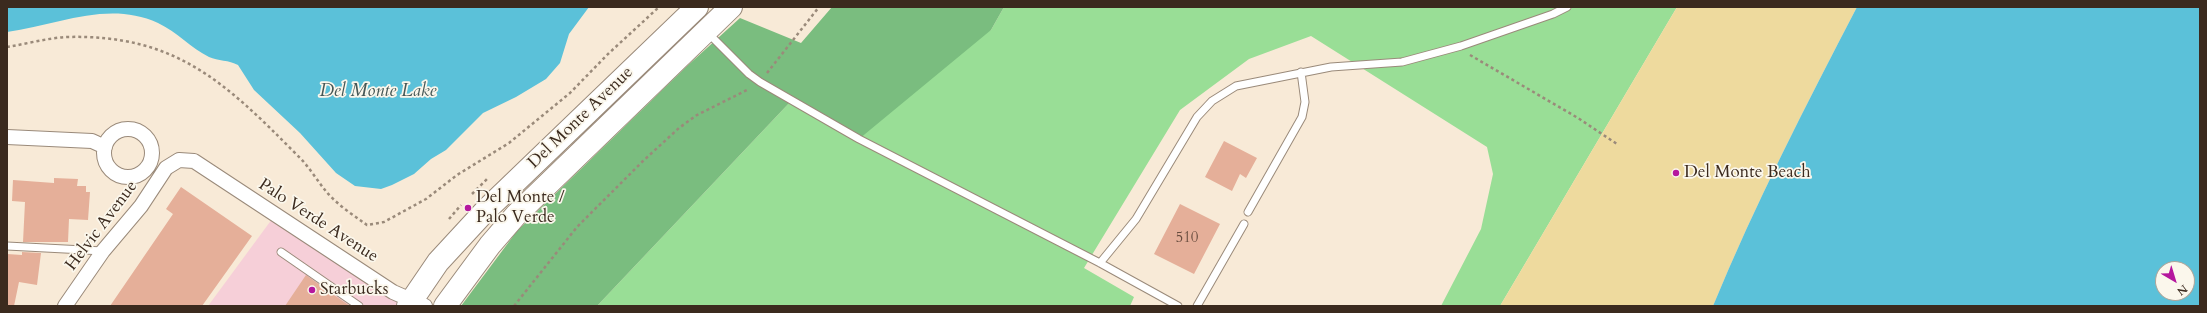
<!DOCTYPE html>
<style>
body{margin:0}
#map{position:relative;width:2207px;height:313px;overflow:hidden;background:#f8ead7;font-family:Cardo,serif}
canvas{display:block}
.frame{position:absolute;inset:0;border:8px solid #3b2a1e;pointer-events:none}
.north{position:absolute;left:2155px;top:261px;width:40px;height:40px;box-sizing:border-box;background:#fbf7ec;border:1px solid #aea59a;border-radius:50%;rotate:142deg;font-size:11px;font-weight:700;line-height:16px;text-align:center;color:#3b2a1e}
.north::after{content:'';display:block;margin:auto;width:14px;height:18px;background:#b5179e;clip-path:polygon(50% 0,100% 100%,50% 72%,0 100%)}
</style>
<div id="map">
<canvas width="2207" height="313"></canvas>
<div class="frame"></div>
<div class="north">N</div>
</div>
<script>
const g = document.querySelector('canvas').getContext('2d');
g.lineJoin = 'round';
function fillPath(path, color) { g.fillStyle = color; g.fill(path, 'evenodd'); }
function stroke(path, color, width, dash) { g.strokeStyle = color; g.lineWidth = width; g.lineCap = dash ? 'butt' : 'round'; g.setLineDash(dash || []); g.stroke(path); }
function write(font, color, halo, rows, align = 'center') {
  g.font = font + ' Cardo,serif'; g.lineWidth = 3.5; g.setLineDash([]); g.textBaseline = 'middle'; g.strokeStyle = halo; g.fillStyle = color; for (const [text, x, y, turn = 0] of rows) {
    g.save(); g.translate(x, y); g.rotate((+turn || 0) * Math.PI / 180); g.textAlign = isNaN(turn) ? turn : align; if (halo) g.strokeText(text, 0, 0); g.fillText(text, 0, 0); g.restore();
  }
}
const built = new Path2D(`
 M275,215L408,306H208Z`);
const green = new Path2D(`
 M1004,7H1677L1500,306H1441L1481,229L1493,174L1487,147L1311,36L1249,59L1180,110L1084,268L1134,297L1130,306H597L792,100L991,30Z`);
const forest = new Path2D(`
 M832,7H1004L991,30L859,139L792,100L597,306H461L517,231L686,67L740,18L801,43Z`);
const sand = new Path2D(`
 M1677,7H1857C1806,105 1755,204 1713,306H1500Z`);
const water = new Path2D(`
 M7,7H589L569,34L560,63L546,79L516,97L483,113L446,150L431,159L414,174L392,185L381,189L355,186L336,173L300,133L254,90L238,65C229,60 218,61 209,57C191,48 177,32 158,23C108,0 58,25 7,32Z
 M1857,7H2200V306H1713C1755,204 1806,105 1857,7ZM2163,269H2187V293H2163Z`);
const building = new Path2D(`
 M1224,141L1257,158L1246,178L1240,174L1232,191L1205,177Z
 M54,178L78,179L77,186H86V192H90L88,220L69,219L68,242H23L25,202L12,201L13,180L54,183Z
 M181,187L252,236L202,306H110L173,214L166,209Z
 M1180,204L1220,224L1194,274L1154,254Z
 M22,252L41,253L37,285L19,282L14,306H7V254L22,255Z
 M306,275L334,295L350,306H285Z`);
const path = new Path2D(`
 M7,47C26,44 47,38 67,37C175,34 225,82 297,155C308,165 316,179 325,190C336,204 353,215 367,225L384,222L426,199L457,175L509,143L570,93L608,54L659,7
 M1470,55L1578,118L1617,144
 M767,73L819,7
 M472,194L488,178
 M449,219L461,205
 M514,306L577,227L643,161L679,128L697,115L749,89`);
const lane = new Path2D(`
 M708,33L749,74L760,82L859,139L1100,263L1178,306
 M1248,212L1302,117L1305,102L1301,72
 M7,246L103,251
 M281,252L359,306
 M1100,263L1136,219L1197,117L1212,101L1236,86L1331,67L1402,62L1461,46L1553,14L1567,7
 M1197,306L1244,224`);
const street = new Path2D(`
 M104 153a24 24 0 1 1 48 0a24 24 0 1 1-48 0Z
 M7,137L92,141L105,147
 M65,306L103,251L141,206L166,168L179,160L194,161L393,292L425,306`);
const primary = new Path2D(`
 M408,306L438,262L486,210L697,7
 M445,306L490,245L516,215L731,7`);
const markers = [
 [1676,173,4,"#b5179e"],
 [468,208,4,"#b5179e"],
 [312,290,4,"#b5179e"]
];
const numberNames = [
 ["510",1187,239]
];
const streetNames = [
 ["Del Monte Avenue",581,118,-44],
 ["Palo Verde Avenue",318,221,33],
 ["Helvic Avenue",102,226,-53]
];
const poiNames = [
 ["Del Monte Beach",1684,173],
 ["Del Monte /",476,198],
 ["Palo Verde",476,218],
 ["Starbucks",320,290]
];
const waterNames = [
 ["Del Monte Lake",378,92]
];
fillPath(built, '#f6cfd8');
fillPath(green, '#99de96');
fillPath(forest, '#7abd7f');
fillPath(sand, '#eeda9e');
fillPath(water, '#5bc1d9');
fillPath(building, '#e5af99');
stroke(lane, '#9a8a7a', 9);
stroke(street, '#9a8a7a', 16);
stroke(primary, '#9a8a7a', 24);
stroke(path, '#9a8a7a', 2.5, [3, 3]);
stroke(lane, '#fff', 7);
stroke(street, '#fff', 14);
stroke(primary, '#fff', 22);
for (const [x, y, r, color] of markers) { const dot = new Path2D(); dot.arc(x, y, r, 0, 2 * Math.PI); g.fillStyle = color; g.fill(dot); stroke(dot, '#fbf7ec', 1.5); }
write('15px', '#664b3d', null, numberNames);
write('17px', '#3b2a1e', '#fbf7ec', streetNames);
write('17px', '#3b2a1e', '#fbf7ec', poiNames, 'left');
write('italic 18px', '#455756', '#fbf7ec', waterNames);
</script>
